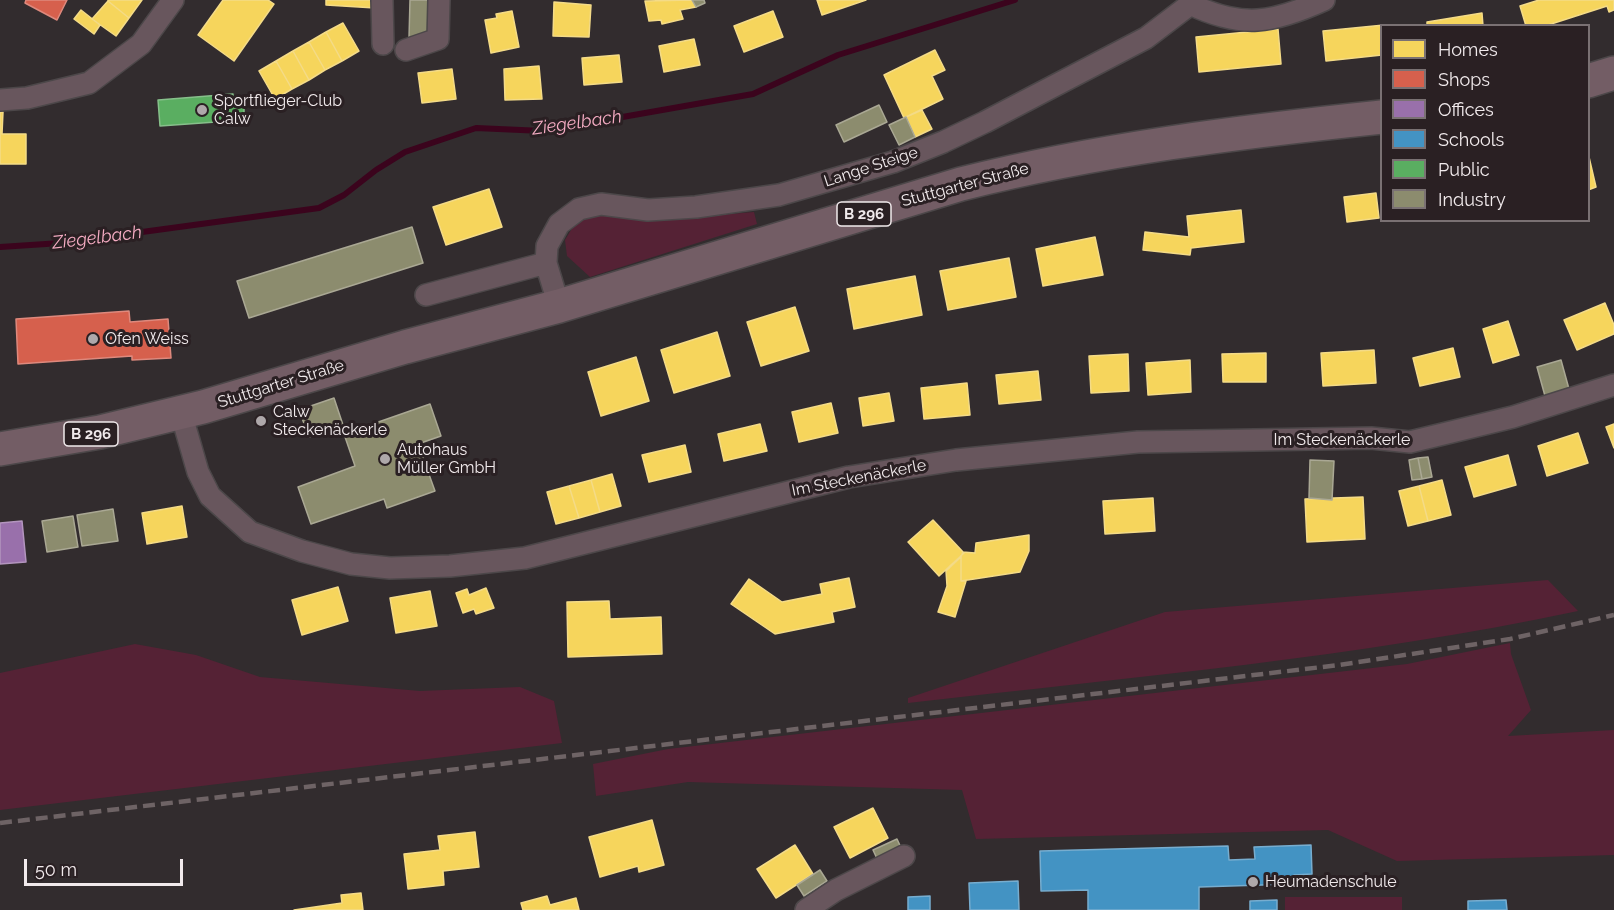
<!DOCTYPE html>
<meta charset="utf-8">
<style>
body{margin:0}
#map{position:relative;width:1614px;height:910px;overflow:hidden;background:#322c2e;font-family:Raleway,sans-serif}
canvas{display:block}
.legend{position:absolute;left:1380px;top:24px;width:210px;height:198px;box-sizing:border-box;background:#2a2023;border:2px solid #7a7173;margin:0;padding:8px 10px;list-style:none;font-size:18px;color:#f1eaec}
.legend li{display:flex;align-items:center;gap:12px;height:30px}
.legend b{width:30px;border:2px solid #7a7173}
.scale{position:absolute;left:24px;top:859px;width:159px;height:27px;box-sizing:border-box;border:3px solid #f1eaec;border-top:0;padding-left:8px;font-size:18px;line-height:21px;white-space:nowrap;color:#f1eaec;-webkit-text-stroke:4px #2a2023;paint-order:stroke}
</style>
<div id="map">
<canvas width="1614" height="910"></canvas>
<ul class="legend">
<li><b style="height:16px;background:#f6d55c"></b>Homes</li>
<li><b style="height:16px;background:#d6604d"></b>Shops</li>
<li><b style="height:16px;background:#9970ab"></b>Offices</li>
<li><b style="height:16px;background:#4393c3"></b>Schools</li>
<li><b style="height:16px;background:#5aae61"></b>Public</li>
<li><b style="height:16px;background:#8c8c6e"></b>Industry</li>
</ul>
<div class="scale">50 m</div>
</div>
<script>
const g = document.querySelector('canvas').getContext('2d');
g.lineJoin = 'round';
function fillPath(path, color) { g.fillStyle = color; g.fill(path, 'evenodd'); }
function stroke(path, color, width, dash) { g.strokeStyle = color; g.lineWidth = width; g.lineCap = dash ? 'butt' : 'round'; g.setLineDash(dash || []); g.stroke(path); }
function write(font, color, halo, rows, align = 'center') {
  g.font = font + ' Raleway,sans-serif'; g.lineWidth = 6; g.setLineDash([]); g.textBaseline = 'middle'; g.strokeStyle = halo; g.fillStyle = color; for (const [text, x, y, turn = 0] of rows) {
    g.save(); g.translate(x, y); g.rotate((+turn || 0) * Math.PI / 180); g.textAlign = isNaN(turn) ? turn : align; if (halo) g.strokeText(text, 0, 0); g.fillText(text, 0, 0); g.restore();
  }
}
const green = new Path2D(`
 M754,212L757,224L590,277L567,256L565,240L577,220L595,215L673,219Z
 M1548,580L1578,611C1357,658 1132,677 908,703V698L1165,612Z
 M1510,643L1511,654L1531,710L1508,736L1614,730V855L1397,861L1328,830L976,839L962,790L688,782L596,796L593,764L668,749L1407,664Z
 M135,644L196,655L260,677L420,691L520,687L554,701L562,743L0,810V673Z
 M1285,897H1402V910H1285Z`);
const homes = new Path2D(`
 M142,0L129,18L108,1V0Z
 M223,0H268L274,4L234,61L198,35Z
 M326,0H375V8L326,5Z
 M692,0L696,7L680,10L683,19L662,24L661,20L649,21L645,1Z
 M817,0H866L822,15Z
 M1539,0H1614V10L1609,12L1607,6L1545,26H1526L1520,6Z
 M108,1L129,18L116,36L92,19Z
 M554,2L591,5L589,37L553,36Z
 M81,10L100,25L94,34L74,19Z
 M512,11L519,47L491,53L485,20L497,18L496,14Z
 M773,11L783,37L744,52L734,26Z
 M1482,13L1483,26H1427V22Z
 M343,23L359,51L342,61L326,32Z
 M1384,25L1382,55L1326,61L1323,31Z
 M1278,29L1281,64L1199,72L1196,37Z
 M326,32L342,61L325,70L309,42Z
 M694,39L700,65L664,72L659,46Z
 M309,42L325,70L309,80L293,51Z
 M935,50L945,70L932,76L943,99L904,118L884,75Z
 M293,51L309,80L292,89L276,61Z
 M619,55L622,82L584,85L582,58Z
 M276,61L292,89L275,99L259,71Z
 M539,66L542,99L505,100L504,69Z
 M452,69L456,99L422,103L418,73Z
 M922,110L932,129L915,137L906,117Z
 M0,112H3L2,134H26V164H0Z
 M1589,157L1596,187L1588,190V157Z
 M489,189L502,227L446,245L433,207Z
 M1376,193L1379,218L1347,222L1344,197Z
 M1241,210L1244,242L1191,248L1190,255L1143,250L1145,232L1189,237L1187,216Z
 M1095,237L1103,275L1043,286L1036,249Z
 M1009,258L1016,297L948,310L940,271Z
 M915,276L922,315L854,329L847,289Z
 M1605,303L1614,325V334L1577,350L1564,320Z
 M795,307L809,351L761,366L747,322Z
 M1508,321L1519,355L1493,363L1483,329Z
 M717,332L730,376L674,393L661,350Z
 M1453,348L1460,377L1420,386L1413,358Z
 M1374,350L1376,383L1323,386L1321,353Z
 M1266,353V382H1223L1222,354Z
 M1128,354L1129,391L1091,393L1089,356Z
 M636,357L649,401L601,416L588,372Z
 M1190,360L1191,392L1148,395L1146,363Z
 M1038,371L1041,400L999,404L996,375Z
 M967,383L970,415L924,419L921,388Z
 M889,393L894,421L863,426L859,398Z
 M831,403L838,433L799,442L792,412Z
 M760,424L767,451L724,461L718,434Z
 M1614,424V448L1606,427Z
 M1578,433L1588,463L1547,476L1538,446Z
 M685,445L691,472L649,482L642,455Z
 M1508,455L1516,485L1474,497L1465,467Z
 M612,474L621,506L600,512L591,480Z
 M591,480L600,512L579,518L569,486Z
 M1442,480L1451,515L1428,521L1419,486Z
 M569,486L579,518L556,524L547,492Z
 M1419,486L1428,521L1408,526L1399,491Z
 M1363,497L1365,539L1307,542L1305,499Z
 M1153,498L1155,531L1105,534L1103,501Z
 M182,506L187,537L147,544L142,513Z
 M933,520L964,553L939,576L908,542Z
 M1029,535V551L1020,572L961,581V557L963,552L975,553L976,543Z
 M961,557V581H966L955,617L938,612L947,586L946,571Z
 M849,578L855,607L832,612L834,622L775,634L731,604L749,579L782,602L822,594L820,584Z
 M338,587L348,621L302,635L292,600Z
 M486,588L494,608L476,614L474,609L463,613L456,593L467,589L469,595Z
 M430,591L437,626L396,633L390,598Z
 M609,601L610,619L661,617L662,654L568,657L567,602Z
 M873,808L888,838L850,858L834,827Z
 M652,820L664,865L639,872L638,866L600,877L589,837Z
 M475,832L479,867L443,871L444,885L408,889L404,854L440,850L438,836Z
 M795,845L813,874L776,898L757,869Z
 M361,893L363,910H294L342,903L341,895Z
 M547,896L550,905L576,898L579,910H523L521,903Z`);
const shops = new Path2D(`
 M26,0H67L57,20L25,3Z
 M129,311L130,322L168,319L171,358L132,360V356L18,364L16,319Z`);
const offices = new Path2D(`
 M22,521L26,562L0,564V523Z`);
const schools = new Path2D(`
 M1311,845L1312,874L1294,875V884L1199,887V910H1088V890L1041,891L1040,851L1228,846L1229,860L1255,859L1254,847Z
 M1018,881L1019,910H970L969,883Z
 M930,896V910H908V897Z
 M1277,900V910H1250V901Z
 M1506,900L1507,910H1468V901Z`);
const public = new Path2D(`
 M233,94V101L244,99V120L160,126L158,100Z`);
const industry = new Path2D(`
 M410,0H430L428,39L409,38Z
 M692,0H704L705,3L696,7Z
 M879,105L887,122L844,142L836,125Z
 M906,117L915,137L899,145L889,125Z
 M412,227L423,263L249,318L237,281Z
 M1561,360L1569,389L1545,396L1537,367Z
 M334,398L343,425L309,437L299,410Z
 M430,404L441,436L418,444L435,491L387,508L384,499L311,524L298,487L355,466L344,434Z
 M1428,457L1432,477L1422,479L1418,458Z
 M1418,458L1422,479L1412,480L1409,460Z
 M1310,460L1334,461L1332,500L1309,498Z
 M113,509L118,541L82,546L77,515Z
 M73,516L78,547L47,552L42,521Z
 M897,839L903,852L879,863L873,850Z
 M820,870L827,881L804,896L797,885Z`);
const stream = new Path2D(`
 M0,247L61,243L319,208L344,195L376,170L405,152L476,128L543,131L753,94L838,55L1015,0`);
const minor = new Path2D(`
 M382,0L383,44
 M1190,4C1242,29 1273,23 1324,0
 M406,50L438,39L439,0
 M0,100L27,98L89,83L141,44L173,0
 M426,295L546,263
 M559,306L546,263L547,246L559,224L579,209L601,204L648,210L696,207L779,195L893,162L943,142L985,122L1146,38L1196,0
 M181,413L198,472L210,496L250,532L302,551L351,564L390,568L450,566L525,558L849,477L956,460L1138,442L1371,438L1410,442L1513,417L1614,385
 M806,910L836,890L904,856`);
const primary = new Path2D(`
 M1588,81L1614,73
 M0,449L100,432L203,407L405,347L559,306L961,184C1100,149 1238,132 1382,117`);
const rail = new Path2D(`
 M0,823L1339,665L1510,639L1614,615`);
const markers = [
 [202,110,6,"#aea8aa"],
 [93,339,6,"#aea8aa"],
 [261,421,6,"#aea8aa"],
 [385,459,6,"#aea8aa"],
 [1253,882,6,"#aea8aa"]
];
const shields = [
 [864,214,54],
 [91,434,54]
];
const shieldNames = [
 ["B 296",864,214],
 ["B 296",91,434]
];
const poiNames = [
 ["Sportflieger-Club",214,101],
 ["Calw",214,119],
 ["Ofen Weiss",105,339],
 ["Calw",273,412],
 ["Steckenäckerle",273,430],
 ["Autohaus",397,450],
 ["Müller GmbH",397,468],
 ["Heumadenschule",1265,882]
];
const streetNames = [
 ["Lange Steige",871,167,-18],
 ["Stuttgarter Straße",965,185,-15],
 ["Stuttgarter Straße",281,384,-17],
 ["Im Steckenäckerle",1342,440],
 ["Im Steckenäckerle",859,478,-11]
];
const waterNames = [
 ["Ziegelbach",577,123,-8],
 ["Ziegelbach",97,238,-7]
];
fillPath(green, '#552235');
fillPath(homes, '#f6d55c');
stroke(homes, '#f4db87', 1.5);
fillPath(shops, '#d6604d');
stroke(shops, '#de897d', 1.5);
fillPath(offices, '#9970ab');
stroke(offices, '#b395be', 1.5);
fillPath(schools, '#4393c3');
stroke(schools, '#77adcf', 1.5);
fillPath(public, '#5aae61');
stroke(public, '#87c08b', 1.5);
fillPath(industry, '#8c8c6e');
stroke(industry, '#aaa894', 1.5);
stroke(stream, '#3b041d', 6);
stroke(minor, '#4c4749', 24);
stroke(primary, '#4c4749', 36);
stroke(minor, '#68565d', 21);
stroke(primary, '#735d65', 33);
stroke(rail, '#6e6365', 4.5, [12, 6]);
for (const [x, y, r, color] of markers) { const dot = new Path2D(); dot.arc(x, y, r, 0, 2 * Math.PI); g.fillStyle = color; g.fill(dot); stroke(dot, '#2a2023', 2); }
for (const [x, y, w] of shields) { const box = new Path2D(); box.roundRect(x - w / 2, y - 12, w, 24, 4.5); g.fillStyle = '#2a2023'; g.fill(box); stroke(box, '#f1eaec', 1.5); }
write('bold 15px', '#f1eaec', null, shieldNames);
write('16px', '#f1eaec', '#2a2023', poiNames, 'left');
write('16px', '#f1eaec', '#2a2023', streetNames);
write('italic 18px', '#f5acc3', '#2a2023', waterNames);
</script>
